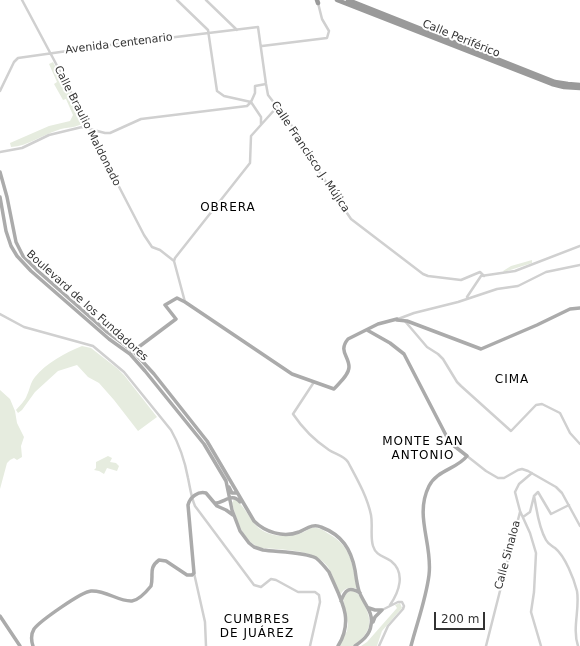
<!DOCTYPE html>
<meta charset="utf-8">
<style>
body{margin:0}
#map{position:relative;width:580px;height:646px;overflow:hidden;background:#fff;font-family:"DejaVu Sans",sans-serif}
canvas{display:block}
.scale{position:absolute;left:434px;top:612px;width:51px;height:18px;box-sizing:border-box;border:2px solid #333;border-top:0;padding-left:5px;font-size:12px;line-height:14px;white-space:nowrap;color:#333;-webkit-text-stroke:3px #fff;paint-order:stroke}
</style>
<div id="map">
<canvas width="580" height="646"></canvas>
<div class="scale">200 m</div>
</div>
<script>
const g = document.querySelector('canvas').getContext('2d');
g.lineJoin = 'round';
function fillPath(path, color) { g.fillStyle = color; g.fill(path, 'evenodd'); }
function stroke(path, color, width, dash) { g.strokeStyle = color; g.lineWidth = width; g.lineCap = dash ? 'butt' : 'round'; g.setLineDash(dash || []); g.stroke(path); }
function write(font, color, halo, rows, align = 'center') {
  g.font = font + ' "DejaVu Sans",sans-serif'; g.lineWidth = 4; g.setLineDash([]); g.textBaseline = 'middle'; g.strokeStyle = halo; g.fillStyle = color; for (const [text, x, y, turn = 0] of rows) {
    g.save(); g.translate(x, y); g.rotate((+turn || 0) * Math.PI / 180); g.textAlign = isNaN(turn) ? turn : align; if (halo) g.strokeText(text, 0, 0); g.fillText(text, 0, 0); g.restore();
  }
}
const green = new Path2D(`
 M53,62L84,119V122C79,128 65,127 58,130C42,135 28,146 11,147L10,143L49,126L70,121L73,115L66,99L63,100L54,84L57,82L49,64Z
 M532,260V263L504,272L503,271L511,266Z
 M82,346L91,348L118,369L124,375L157,417L138,431L114,400L99,383L88,377L77,365L58,371L35,392L22,410L18,413L16,410C20,405 25,401 27,395C30,389 30,383 35,377C46,363 65,353 82,346Z
 M0,390L10,399L15,411L17,423L24,437L21,446L22,457L17,460L14,458L10,460L7,463L0,489Z
 M108,456L112,458L110,462L116,463L119,466L117,471L107,468L104,474L99,471L94,470L96,468V462Z
 M234,499C247,506 250,525 265,532C276,537 290,537 301,533C305,532 308,529 312,528C319,527 324,531 329,534C352,547 352,564 357,589C350,586 344,588 340,595C336,586 333,575 328,567C314,548 282,550 261,548C243,542 237,521 232,503Z
 M352,591C359,593 360,597 363,602C374,623 371,632 353,646H339L347,631L348,624L343,598L348,592Z
 M400,603L402,608L382,631L377,646H361L367,642L397,608L395,605Z`);
const minor = new Path2D(`
 M22,0L86,120L99,148L144,235L152,247L160,250L174,261
 M177,0L208,30L217,91L224,96L251,102L261,117V124
 M206,0L237,30
 M262,46L327,38L329,31L322,19L318,3
 M0,91L14,62L18,58L110,45L258,27L266,84L268,95L295,130L320,173L351,219L423,274L428,276L461,280L480,272L484,276
 M251,102L255,93V86L266,84
 M0,152L22,148L49,135L82,127L105,133H110L141,119L247,106L251,102
 M467,297L481,276L515,271L580,246
 M185,302L174,261L175,258L250,163L251,136L277,107
 M0,314L24,327L93,346L124,372L171,430C179,444 185,462 188,478C190,487 191,497 195,506L254,585L261,587L271,579L276,580L298,592H315L319,595L320,602L310,646
 M398,319L414,313L458,302L497,289L518,286L546,272L580,265
 M404,320L427,347L438,354L443,359L457,382L461,386L511,431L536,405L542,404L560,413L570,433L580,444
 M314,382L293,414C303,429 314,440 329,450C335,454 344,456 348,462C357,479 367,496 371,515C373,525 370,536 373,546C376,556 384,556 391,561C406,573 399,592 390,605
 M467,456L486,471L498,478H504L518,470L522,469L528,471L556,487L562,493L580,526
 M532,473L519,484L515,492L520,511L530,533L536,553L534,592L531,612L541,646
 M534,496C537,510 538,526 546,540C548,544 551,545 555,548C565,556 574,579 577,591C580,609 572,628 578,646
 M534,496L538,492L551,514L569,505
 M523,517L530,512L534,496
 M194,573L205,622L206,646
 M379,646L388,626L403,609L404,606L402,602H398L382,610
 M486,646L520,512`);
const major = new Path2D(`
 M0,172L7,197L16,242L23,256L38,271L106,331L133,351L154,374L207,441L254,521C265,532 283,538 299,532C306,529 313,523 321,527C342,535 351,549 355,570C356,577 357,585 359,591C363,603 374,612 371,625C370,635 362,641 355,646
 M0,197L6,231L11,246L17,256L31,271L109,339L130,354L145,371L204,444L226,481L232,510L240,531L249,543L254,547L263,550C276,552 305,552 316,558C321,562 325,567 329,572C340,598 355,619 338,646
 M397,320L407,321L481,349L537,325L570,309L580,308
 M367,330L390,343L404,354L449,441L453,445L467,456C457,469 437,470 429,486C414,516 433,544 429,575C426,599 417,623 411,646
 M132,352L176,319L165,305L177,298L185,302L292,374L334,389C339,383 349,375 349,367C349,356 338,351 348,339L378,324L397,319
 M229,487L232,493H237
 M215,503C224,503 232,492 240,502
 M341,601C345,590 349,586 360,593
 M369,608L375,610H382
 M0,616L20,646
 M373,622L375,617L382,610
 M33,646C31,640 31,634 34,629C40,621 81,592 91,591C106,590 119,602 132,601C139,600 147,591 151,586C154,575 148,568 159,560L166,561L187,575H192L194,573L188,505C190,497 198,491 206,493L217,506L226,510L233,515`);
const highway = new Path2D(`
 M317,0L318,3
 M337,0L552,84L564,87L580,88
 M348,0L555,82L568,84L580,85`);
const streetNames = [
 ["Calle Periférico",461,39,22],
 ["Avenida Centenario",119,44,-7],
 ["Calle Braulio Maldonado",87,126,63],
 ["Calle Francisco J. Mújica",310,157,56],
 ["Boulevard de los Fundadores",87,306,42],
 ["Calle Sinaloa",508,555,-75]
];
const neighbourhoodNames = [
 ["OBRERA",228,208],
 ["CIMA",512,380],
 ["MONTE SAN",423,442],
 ["ANTONIO",423,456],
 ["CUMBRES",257,620],
 ["DE JUÁREZ",257,634]
];
fillPath(green, '#e6ecdf');
stroke(minor, '#d0d0d0', 2.5);
stroke(major, '#ababab', 3.5);
stroke(highway, '#9a9a9a', 4.5);
write('11px', '#333', '#fff', streetNames);
g.letterSpacing = '1px';
write('12px', '#000', '#fff', neighbourhoodNames);
g.letterSpacing = '0px';
</script>
